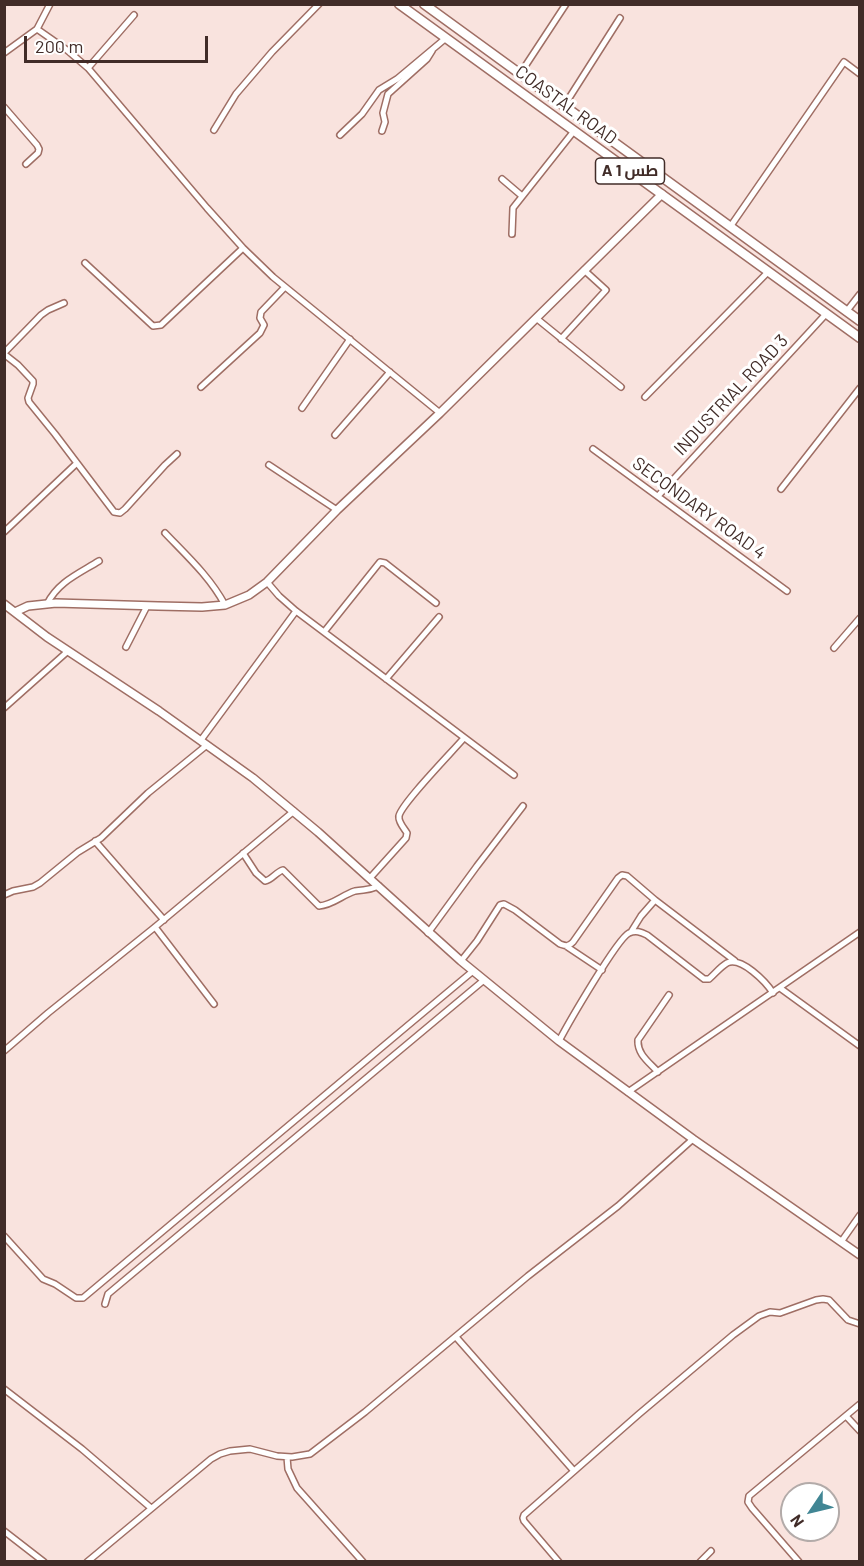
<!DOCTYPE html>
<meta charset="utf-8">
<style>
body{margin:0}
#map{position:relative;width:864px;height:1566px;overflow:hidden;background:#f9e3de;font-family:Barlow,sans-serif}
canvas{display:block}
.frame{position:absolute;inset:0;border:6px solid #412c28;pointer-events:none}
.north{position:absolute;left:780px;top:1482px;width:60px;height:60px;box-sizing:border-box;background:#fff;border:2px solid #b3aba9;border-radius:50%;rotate:235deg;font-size:16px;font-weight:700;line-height:24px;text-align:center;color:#412c28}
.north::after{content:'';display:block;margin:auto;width:21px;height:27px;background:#418694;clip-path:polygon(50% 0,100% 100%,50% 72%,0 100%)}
.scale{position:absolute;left:24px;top:36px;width:184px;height:27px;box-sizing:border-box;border:3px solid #412c28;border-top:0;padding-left:8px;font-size:18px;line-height:21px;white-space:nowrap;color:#412c28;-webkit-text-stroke:4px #fff;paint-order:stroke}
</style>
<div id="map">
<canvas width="864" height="1566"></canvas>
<div class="frame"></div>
<div class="north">N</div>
<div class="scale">200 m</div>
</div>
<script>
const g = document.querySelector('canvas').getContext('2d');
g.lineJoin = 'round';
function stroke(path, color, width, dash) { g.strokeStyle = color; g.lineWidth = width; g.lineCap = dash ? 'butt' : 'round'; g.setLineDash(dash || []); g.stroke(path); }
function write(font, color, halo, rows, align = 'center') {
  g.font = font + ' Barlow,Cairo,sans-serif'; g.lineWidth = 6; g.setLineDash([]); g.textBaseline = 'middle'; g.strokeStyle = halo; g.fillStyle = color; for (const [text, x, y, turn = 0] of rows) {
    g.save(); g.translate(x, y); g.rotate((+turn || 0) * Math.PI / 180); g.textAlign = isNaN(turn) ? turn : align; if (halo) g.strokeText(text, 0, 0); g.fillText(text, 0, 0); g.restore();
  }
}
const minor = new Path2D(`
 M37,29L67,50L88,68L207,208L243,248L273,277L440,413
 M4,53L37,29L50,4
 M88,68L134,15
 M520,74L566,4
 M564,106L620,18
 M4,107L37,145L39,149L38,153L26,164
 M214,130L236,94L272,52L319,4
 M382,131L385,122L383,113L388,94L427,59L432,51
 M340,135L362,114L379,90L397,79L446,38
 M502,179L522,196
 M730,227L844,62L860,74
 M512,234L513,208L574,131
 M85,263L153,326L161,325L243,248
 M846,312L860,294
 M536,318L621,387
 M561,339L606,290L584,270
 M4,353L41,315L48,310L64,303
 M4,354L18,365L33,381V384L28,398L29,402L55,434L114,512L120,513L125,509L165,465L177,454
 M201,387L260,333L264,325L260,318L261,312L285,287
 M645,397L768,272
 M302,408L350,339
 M335,435L390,372
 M593,449L787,591
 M269,465L337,510
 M781,489L860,388
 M658,496L826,314
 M4,532L77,463
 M165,533C187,556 210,577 225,605
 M267,582L279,596L296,611L514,775
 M47,604C58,582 78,574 99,561
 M324,632L380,562L385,563L436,603
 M126,647L147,606
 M834,648L860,618
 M386,679L439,617
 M4,708L68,651
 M201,740L296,611
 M95,841L164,920
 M243,853L256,873L265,881C272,880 276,872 283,870L319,906C333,905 342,895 355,891C365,889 367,891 379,886
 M370,878L406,838L407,833C404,828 398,822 399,816C401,804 453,751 464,738
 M4,895L13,891L33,887L40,883L78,852L101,838L148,793L207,745
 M155,927L214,1004
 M631,932L641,916L655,900L735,961
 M428,933L477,866L523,806
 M566,946L602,970
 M461,961L477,941L500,905L504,904L515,910L560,944C566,946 568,947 573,942L618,878L622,875L627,876L655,900
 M780,988L860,1046
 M559,1041C568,1024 617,939 629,933C636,930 641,932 647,935L704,979H709C715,974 720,967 727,963C741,956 766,982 773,993
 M4,1051L48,1013L155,927L294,811
 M658,1072C649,1062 637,1054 638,1040L669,995
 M628,1092L860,932
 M4,1236L43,1279L55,1284L76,1298H83L406,1027L473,971
 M841,1242L860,1215
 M105,1304L108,1294L484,980
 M456,1337L574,1471
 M4,1389L82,1449L151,1508
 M846,1416L860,1431
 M287,1457L288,1469L297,1488L363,1562
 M4,1531L44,1562
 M87,1562L211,1459L220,1454L230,1451L250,1449L277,1456L292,1457L310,1454L365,1412L528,1276L618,1206L693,1139
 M559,1562L524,1521L523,1518L524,1515L639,1414L733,1335L759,1316L770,1312L780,1313L816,1300L823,1299L829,1300L848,1320L860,1324
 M700,1562L711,1551
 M799,1562L752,1508L748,1502L749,1496L860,1404`);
const tertiary = new Path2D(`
 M4,604L47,637L159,711L253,778L318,832L461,961L559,1041L693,1139L860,1255
 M15,612L28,606L56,603L158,606L202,607L225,605L249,595L267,582L337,510L440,413L662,194`);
const trunk = new Path2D(`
 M399,4L860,338
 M424,4L860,321`);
const shields = [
 [630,171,69]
];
const shieldNames = [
 ["A 1 طس",630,171]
];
const streetNames = [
 ["COASTAL ROAD",566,105,36],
 ["INDUSTRIAL ROAD 3",731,395,-47],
 ["SECONDARY ROAD 4",699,508,36]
];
stroke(minor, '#9f6e64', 8);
stroke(tertiary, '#9f6e64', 10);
stroke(trunk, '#9f6e64', 11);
stroke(minor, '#fff', 5);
stroke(tertiary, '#fff', 7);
stroke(trunk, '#fff', 8);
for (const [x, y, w] of shields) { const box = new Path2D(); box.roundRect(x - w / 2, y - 13, w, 26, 4.5); g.fillStyle = '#fff'; g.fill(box); stroke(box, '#412c28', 1.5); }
write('bold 16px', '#412c28', null, shieldNames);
write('18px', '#412c28', '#fff', streetNames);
</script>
